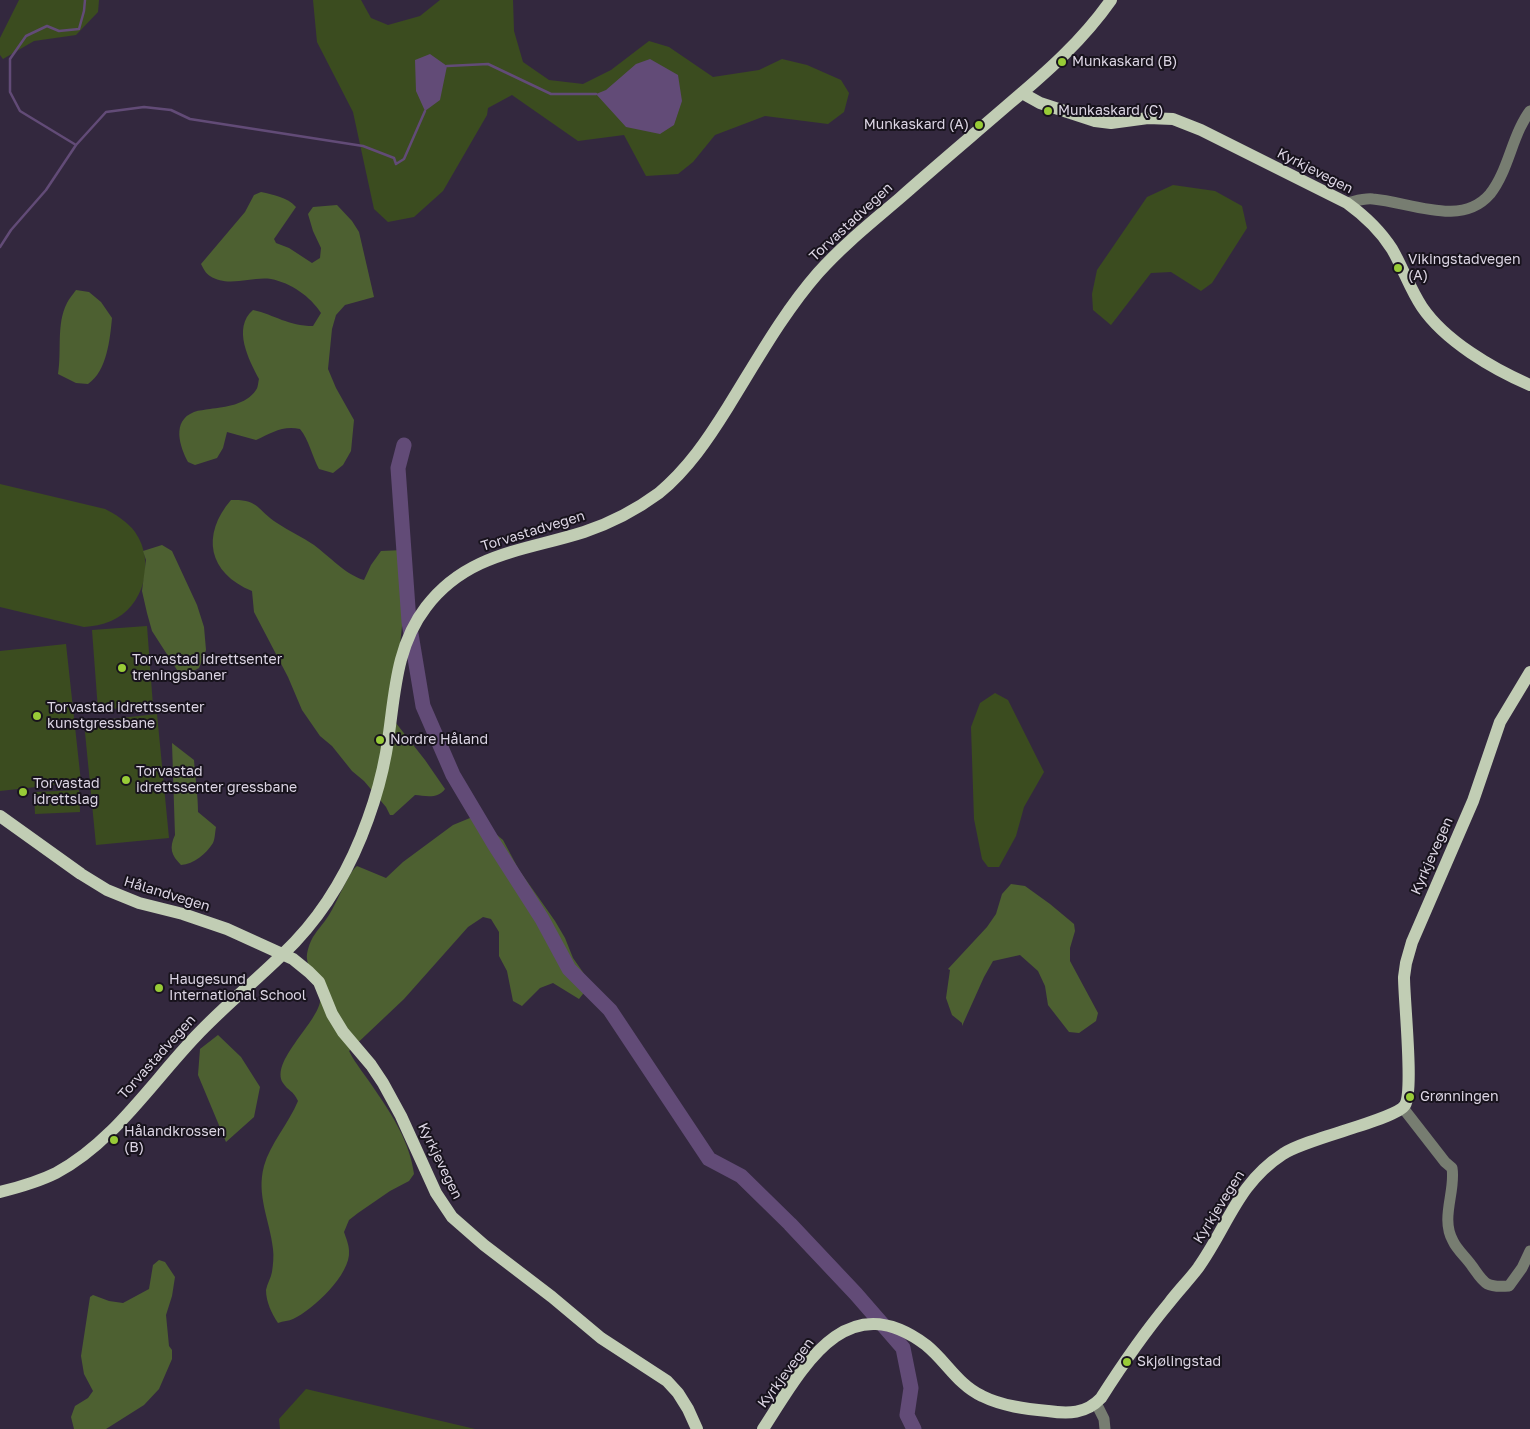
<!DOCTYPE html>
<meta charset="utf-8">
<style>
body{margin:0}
canvas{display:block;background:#33283e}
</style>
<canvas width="1530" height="1429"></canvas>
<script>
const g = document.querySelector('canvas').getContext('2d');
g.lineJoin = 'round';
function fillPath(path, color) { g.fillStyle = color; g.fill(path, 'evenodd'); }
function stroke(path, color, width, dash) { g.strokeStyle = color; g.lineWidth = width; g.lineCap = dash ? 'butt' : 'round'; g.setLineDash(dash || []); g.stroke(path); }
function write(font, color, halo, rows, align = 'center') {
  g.font = font + ' "Golos Text",sans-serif'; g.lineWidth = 4; g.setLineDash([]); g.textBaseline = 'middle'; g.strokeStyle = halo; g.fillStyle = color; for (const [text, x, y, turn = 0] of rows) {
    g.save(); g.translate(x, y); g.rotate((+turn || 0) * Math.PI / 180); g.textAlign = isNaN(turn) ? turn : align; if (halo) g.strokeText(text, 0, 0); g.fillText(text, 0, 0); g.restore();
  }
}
const green = new Path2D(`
 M19,0H99L98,12L76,35L34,41L3,59L0,55V38Z
 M313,0H361L371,18L388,25L420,16L440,0H513L514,31L523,62L549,80L583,84L611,70L649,41L669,47L713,77L759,70L782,59L807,65L841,80L849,93L844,112L828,124L765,116L715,135L693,162L678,174L646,176L624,135L578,141L512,95L488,108L487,115L443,191L414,217L388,222L374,209L353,112L317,42Z
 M1173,185L1215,191L1242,206L1247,228L1212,283L1201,291L1171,272L1151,273L1111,325L1093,310L1092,294L1097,270L1147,197Z
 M0,484L105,509C115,514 128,522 135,532C156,562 144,607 111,621C102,625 93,626 84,627L0,607Z
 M147,626L153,706L98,710L92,630Z
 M66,644L81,782L0,791V651Z
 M995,693L1008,700L1044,772L1024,807L1016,836L999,867H988L982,859L974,819L971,727L980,703Z
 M157,714L169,838L96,845L84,722Z
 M79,790L80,812L35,814L34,792Z
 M306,1389L475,1429H280L279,1419Z`);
const forest = new Path2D(`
 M261,192C274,195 287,197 296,207L274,239L276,243L289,248L312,263L320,258L321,248L313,231L308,214L313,207L337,205L352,221L359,232L374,297L345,305L336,315L332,329L328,369L336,388L354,420L351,451L343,465L333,473L319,469C312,456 309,440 300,429C283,425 271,433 256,440L227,432L223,448L217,458L195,465L188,462C180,447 171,421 194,412C199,410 205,410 210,409C225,407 246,405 256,390C258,388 258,383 259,379C249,360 232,328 253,310C275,315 288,326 313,326L321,313C310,296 291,283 271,279C252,276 228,288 210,276C206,274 203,268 201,264L245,212L254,195Z
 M76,290L89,292L101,302L112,318C110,339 107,371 88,384L76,383L58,374C62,351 56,324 67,303C69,299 73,294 76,290Z
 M231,500C259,499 257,510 277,523C289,531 302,537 314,545C329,556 346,575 364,580L371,565L381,551L404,550L402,574L404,597L407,596L402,626L392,718L425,760L445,789C438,799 426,796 415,795L393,815H390L386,807L364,781L352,771L332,746L320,736L302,710L288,677L254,612L252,591C208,573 201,535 231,500Z
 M162,545L172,551L197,605L204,627L206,650L199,668L192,672L179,673L152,631L147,613L142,591L146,560L143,551Z
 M172,743L194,760C195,777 198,794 198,812L216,827C215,832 215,839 213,843C206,854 194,864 181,865C171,855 169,848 175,835Z
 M470,818L478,819L503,840L519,870L555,921L565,938L573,958L587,978L590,985L579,999L553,983L540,988L522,1006L513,1001L507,971L499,956V932L491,919L483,917L468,927L404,999L349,1051C356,1065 367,1077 375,1090C393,1116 410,1143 414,1174L409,1181L390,1191L358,1213L349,1220L344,1232C346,1238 349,1245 349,1251C351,1274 313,1310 293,1319C289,1321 283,1321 278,1323C272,1314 266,1302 266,1290C267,1284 271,1278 272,1272C273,1265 274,1256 273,1249C270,1220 256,1196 264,1166C270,1144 289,1123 298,1101C293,1090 288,1091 283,1083C270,1062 316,1024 320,1002C322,994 308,969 307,959C306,953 310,942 313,937C318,929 324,923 329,915C337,903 348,873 357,866L386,878L403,862L453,825Z
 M1011,884L1025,886L1050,904L1074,924L1075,931L1070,948V961L1098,1013L1096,1021L1079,1033L1069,1032L1048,1005L1045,986L1038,971L1020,955L993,961L984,977L962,1026V1023L952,1015L946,998L950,970L948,969L987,927L996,914L1002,894Z
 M218,1035L241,1057L260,1087L254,1117L226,1142L198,1075L200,1049Z
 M159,1260L165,1262L175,1277L172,1296L166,1315L169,1346L172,1350V1359L159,1389L144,1405L106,1429H74L71,1417L75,1406L88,1398L93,1391L84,1374L81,1356L90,1297L93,1295L109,1301L123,1303L149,1289L153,1265Z`);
const water = new Path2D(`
 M430,54L447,66L440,100L425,111L416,91L415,60Z
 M650,59L678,75L682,101L674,125L660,134L626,127L596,94L606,90L636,64Z`);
const stream = new Path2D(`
 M447,66L488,64L551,94H596
 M76,145L20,111L10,92V59L26,36L47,26L59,31L79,29L84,11L85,0
 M0,247L11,230L46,190L76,145L106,112L144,107L171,110L190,119L363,146L394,158L396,164L404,159L425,111`);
const river = new Path2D(`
 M404,445L398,468L409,622L423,706L453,775L494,844L542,919L569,969L610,1010L709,1159L741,1176L790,1224L856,1294L903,1348L911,1388L907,1415L914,1429`);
const minor = new Path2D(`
 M1347,203C1356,201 1364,198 1373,199C1410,202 1461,228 1490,194C1505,175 1510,149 1520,128C1523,122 1526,116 1530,111
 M1403,1108L1445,1162L1452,1168C1456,1191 1440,1218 1453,1241C1457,1250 1466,1257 1472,1266C1484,1283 1485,1288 1509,1286L1522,1268L1530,1251
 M1096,1403L1104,1419L1105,1429`);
const major = new Path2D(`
 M1022,93L1040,103L1095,121L1111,123L1148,118L1173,119L1201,130L1347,203C1365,216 1380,230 1392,249C1403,268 1410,289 1422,307C1445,341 1493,369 1530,385
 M0,816L81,874L107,890L139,903L183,914L227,929L293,959L309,972L319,982L332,1014L343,1032L371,1065L383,1083L401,1116L436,1193L452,1217L484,1245L552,1297L601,1338L667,1381L678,1393L688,1409L697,1429
 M0,1192C20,1187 38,1182 56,1173C113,1143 152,1082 196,1036C227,1003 263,975 295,942C328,907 352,864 368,819C376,797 382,775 386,753C395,702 393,650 426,607C467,553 524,551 584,532C611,523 636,510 659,493C688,469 708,439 728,407C756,362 783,313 818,273C843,245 872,222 900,198C936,166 973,135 1010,103C1047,72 1083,40 1111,0
 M763,1429C802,1369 845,1284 926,1345C946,1361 958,1385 982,1396C1002,1406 1026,1409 1048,1411C1068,1414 1086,1414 1101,1398C1122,1365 1144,1333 1169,1303C1178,1291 1189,1280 1198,1268C1228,1226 1237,1184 1283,1154C1306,1138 1396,1120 1405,1105C1414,1091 1404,1001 1404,977L1406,963L1412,942L1473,801L1500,722L1530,672`);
const markers = [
 [1062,62,5,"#98cb37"],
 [1048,111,5,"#98cb37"],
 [979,125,5,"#98cb37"],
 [1398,268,5,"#98cb37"],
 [122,668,5,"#98cb37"],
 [37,716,5,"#98cb37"],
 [380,740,5,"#98cb37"],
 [126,780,5,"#98cb37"],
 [23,792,5,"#98cb37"],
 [159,988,5,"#98cb37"],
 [1410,1097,5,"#98cb37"],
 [114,1140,5,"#98cb37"],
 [1127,1362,5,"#98cb37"]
];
const poiNames = [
 ["Munkaskard (B)",1072,62],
 ["Munkaskard (C)",1058,111],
 ["Munkaskard (A)",969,125,"right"],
 ["Vikingstadvegen",1408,260],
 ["(A)",1408,276],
 ["Torvastad idrettsenter",132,660],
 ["treningsbaner",132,676],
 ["Torvastad idrettssenter",47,708],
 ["kunstgressbane",47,724],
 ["Nordre Håland",390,740],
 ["Torvastad",136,772],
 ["idrettssenter gressbane",136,788],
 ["Torvastad",33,784],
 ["idrettslag",33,800],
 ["Haugesund",169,980],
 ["International School",169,996],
 ["Grønningen",1420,1097],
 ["Hålandkrossen",124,1132],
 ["(B)",124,1148],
 ["Skjølingstad",1137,1362]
];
const streetNames = [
 ["Kyrkjevegen",1315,171,27],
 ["Torvastadvegen",851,222,-43],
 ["Torvastadvegen",533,531,-17],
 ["Kyrkjevegen",1432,856,-66],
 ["Hålandvegen",167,894,17],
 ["Torvastadvegen",157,1057,-48],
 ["Kyrkjevegen",440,1161,64],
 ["Kyrkjevegen",1219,1207,-58],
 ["Kyrkjevegen",786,1373,-53]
];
fillPath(green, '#3b4c1f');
fillPath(forest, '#4d6031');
fillPath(water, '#624b77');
stroke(stream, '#624b77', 2.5);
stroke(river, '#624b77', 15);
stroke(minor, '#777d71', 11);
stroke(major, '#c1cdb4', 12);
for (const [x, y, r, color] of markers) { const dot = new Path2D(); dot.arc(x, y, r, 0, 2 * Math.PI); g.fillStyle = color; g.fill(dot); stroke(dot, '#18131d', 2); }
write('14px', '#dcd5e4', '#18131d', poiNames, 'left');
write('14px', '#dcd5e4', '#18131d', streetNames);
</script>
